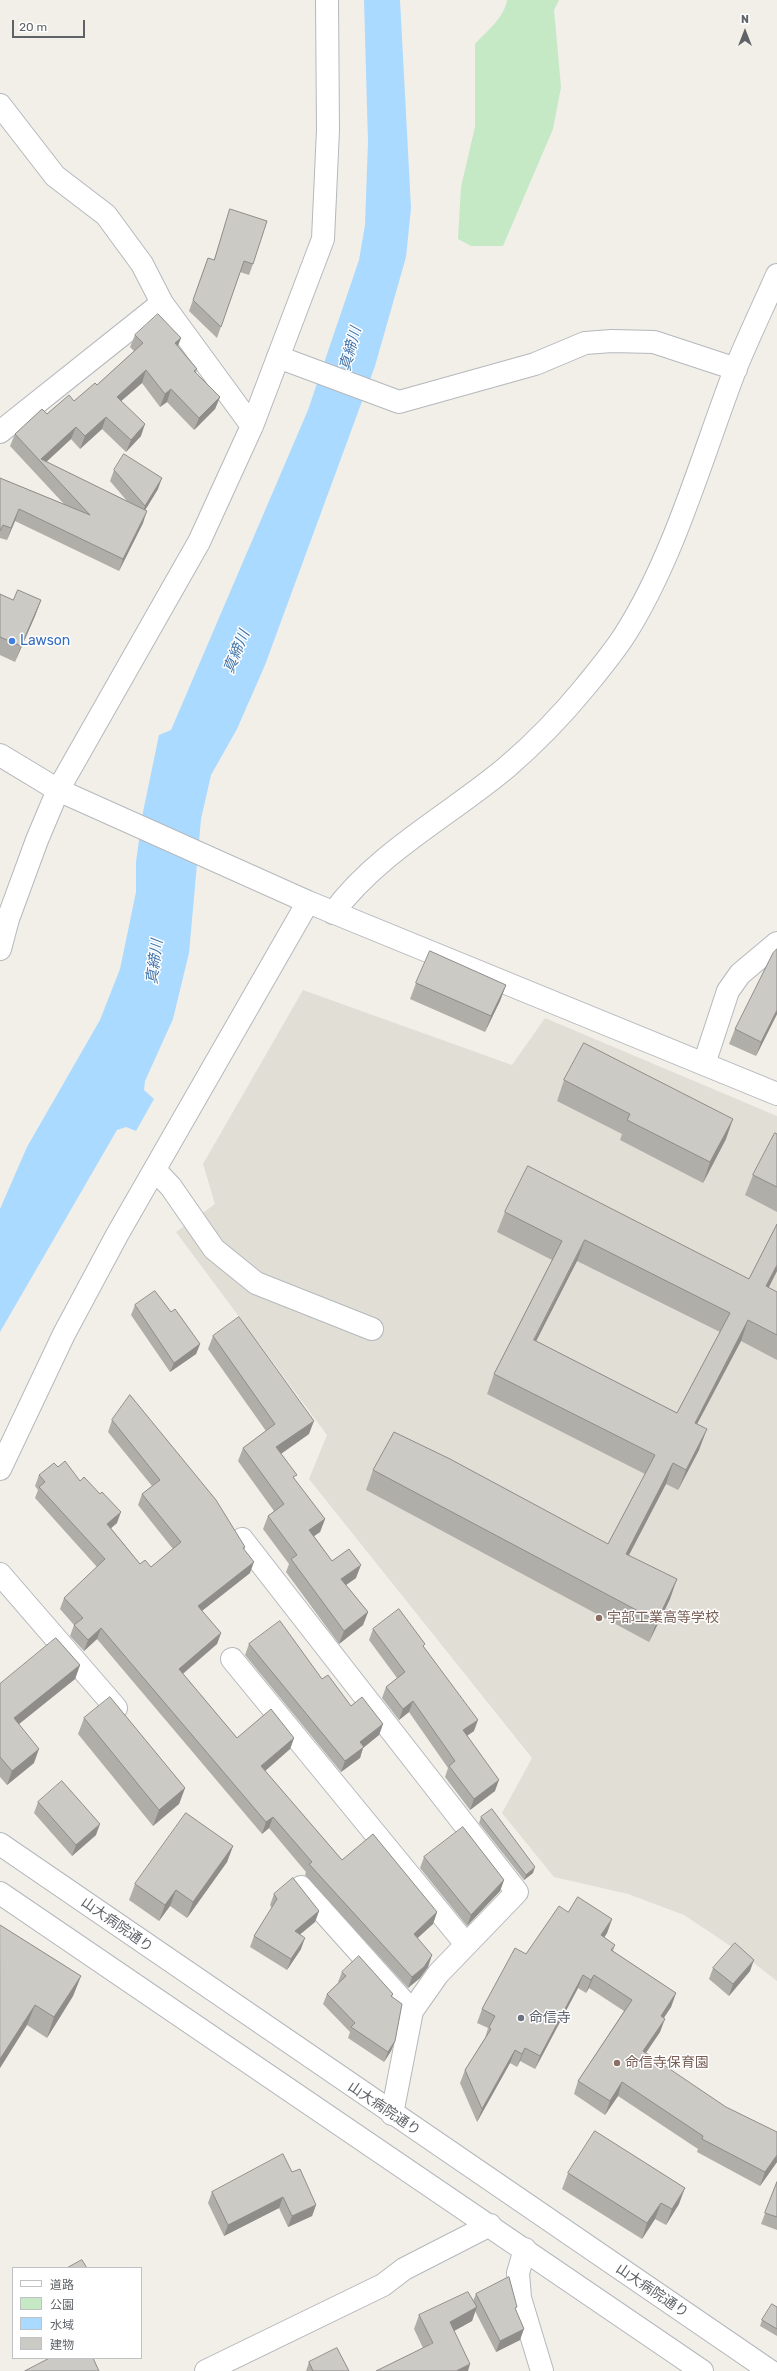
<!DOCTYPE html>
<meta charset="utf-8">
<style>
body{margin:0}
#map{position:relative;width:777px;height:2371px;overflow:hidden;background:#f1efe8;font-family:Rubik,"Noto Sans JP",sans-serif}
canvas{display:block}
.legend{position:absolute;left:12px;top:2267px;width:130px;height:92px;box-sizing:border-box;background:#fff;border:1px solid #bfc1c3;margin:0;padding:5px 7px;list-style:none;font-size:12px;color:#5f6368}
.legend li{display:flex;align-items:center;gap:8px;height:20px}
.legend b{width:20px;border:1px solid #bfc1c3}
.north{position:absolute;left:725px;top:12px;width:40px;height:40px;-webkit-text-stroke:3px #fff;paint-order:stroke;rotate:0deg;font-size:11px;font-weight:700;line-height:16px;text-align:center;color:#5f6368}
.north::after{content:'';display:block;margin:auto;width:14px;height:18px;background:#5f6368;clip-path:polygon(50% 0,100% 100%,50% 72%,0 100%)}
.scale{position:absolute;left:12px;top:20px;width:73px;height:18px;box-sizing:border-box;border:2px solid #5f6368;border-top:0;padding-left:5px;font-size:12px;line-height:14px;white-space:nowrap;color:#5f6368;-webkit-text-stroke:3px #fff;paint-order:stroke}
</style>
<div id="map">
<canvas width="777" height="2371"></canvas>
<ul class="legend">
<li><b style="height:5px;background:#fff"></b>道路</li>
<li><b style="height:11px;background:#c5e8c5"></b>公園</li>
<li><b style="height:11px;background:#aadaff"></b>水域</li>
<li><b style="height:11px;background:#cccac5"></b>建物</li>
</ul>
<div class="north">N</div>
<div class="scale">20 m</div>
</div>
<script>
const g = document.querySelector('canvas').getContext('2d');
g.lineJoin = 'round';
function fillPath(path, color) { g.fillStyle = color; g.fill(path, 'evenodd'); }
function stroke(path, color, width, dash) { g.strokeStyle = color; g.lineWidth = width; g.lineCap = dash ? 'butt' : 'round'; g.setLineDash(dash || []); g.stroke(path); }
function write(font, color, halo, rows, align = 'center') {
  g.font = font + ' Rubik,"Noto Sans JP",sans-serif'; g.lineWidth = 3; g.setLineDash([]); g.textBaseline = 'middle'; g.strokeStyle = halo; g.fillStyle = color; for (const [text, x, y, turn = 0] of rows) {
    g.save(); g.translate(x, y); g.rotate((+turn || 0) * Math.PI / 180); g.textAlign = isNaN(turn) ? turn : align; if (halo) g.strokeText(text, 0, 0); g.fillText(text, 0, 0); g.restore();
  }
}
const education = new Path2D(`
 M303,990L512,1065L545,1018L777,1116V1981L741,1953L684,1915L628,1894L554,1877L502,1813L532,1758L309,1479L327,1435L176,1232L215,1204L203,1164Z`);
const green = new Path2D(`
 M507,0H559L554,10L561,87L553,129L503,246H471L458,239L461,187L475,127V44C486,32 505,17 507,0Z`);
const water = new Path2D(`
 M364,0H400L411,208L406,257L375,366L265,665L237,729L211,775L201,819L189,953L173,1019L145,1081L144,1090L154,1099L136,1131L126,1127L117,1130L0,1332V1209L27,1147L100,1020L120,969L136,892V862L143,812L159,735L171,730L308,410L359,260L365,225L368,142Z`);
const minor = new Path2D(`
 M0,105L55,176L106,215L142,264L162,303L252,426
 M278,357L399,402L535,364L585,343L612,341L654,342L736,369
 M0,432L162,303
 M0,755L58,790L308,902L777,1094
 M333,913C378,852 450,815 507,767C535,743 562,715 585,687C598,671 613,653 624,636C674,558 702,456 735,370C748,338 763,307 777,275
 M0,949L8,919L37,840L58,790L199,542L252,426L323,239L328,130L327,0
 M704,1064L728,991L740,974L777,943
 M155,1170L171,1187L214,1249L256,1283L372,1329
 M0,1469L64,1334L117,1235L308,902
 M242,1539L517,1892L438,1974L412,2011L392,2114
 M0,1574L116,1708
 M232,1659L465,1943
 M0,1844L770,2371
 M301,1887L412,2011
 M0,1893L702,2371
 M525,2249L518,2273L520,2298L542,2371
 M206,2371L383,2285L404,2269L490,2225`);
const wall = new Path2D(`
 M230,209L253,264L249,275L240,272L217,338L189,311L208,258L214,260Z
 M135,335L181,338L178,346L197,369L196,373L220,397L215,409L194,430L167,402L160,407L142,383L121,401L141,436L126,452L102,429L80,449L71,439L46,462L127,501L110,481L114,470L158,489L145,510L143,523L119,571L15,521L7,540L0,538V478L64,504L10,446L15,434L47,414L74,401L97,385L134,351L130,347Z
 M0,594L13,600H41L35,616L15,662L0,655Z
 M416,983L506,985L500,1001L485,1032L410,999Z
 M777,1014L756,1056L729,1044L735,1029Z
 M564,1080L726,1139L703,1183L620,1140L622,1134L557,1101Z
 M777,1134V1212L745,1195L753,1175Z
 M505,1212L749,1279L777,1224V1271L768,1288L777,1292V1360L741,1341L697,1424L699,1450L678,1490L666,1484L629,1555L670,1599L649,1642L366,1490L373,1470L608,1544L645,1474L487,1394L494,1374L552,1260L497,1232ZM577,1261L720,1332L677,1413L536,1341Z
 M135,1305L171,1312L200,1344L196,1354L170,1372L131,1315Z
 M213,1336L309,1434L281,1454L295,1480L325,1519L320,1532L314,1536L332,1561L356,1578L346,1585L368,1612L363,1625L339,1644L286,1572L289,1564L263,1529L268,1516L274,1511L238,1461L243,1448L266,1431L208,1349Z
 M112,1420L245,1547L244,1550L250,1573L202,1611L221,1633L217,1644L183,1674L237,1738H294L290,1749L265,1771L342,1860L437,1912L433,1924L417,1938L428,1967L420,1978L408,1988L305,1875L306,1872L269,1828L262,1834L97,1639L84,1651L70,1636L74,1625L60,1609L64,1598L97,1567L35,1498L38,1490L35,1486L39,1475L58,1467L80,1481L117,1523L111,1528L140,1564L151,1567L173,1549L138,1505L142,1494L152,1486L108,1432Z
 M373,1629L424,1647L474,1731L467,1736L495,1791L470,1810L445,1777L448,1768L409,1712L399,1720L382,1698L386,1687L397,1678L369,1640Z
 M249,1644L322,1679L351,1706L383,1724L379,1735L363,1748L360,1758L341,1772L245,1655Z
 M80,1665L75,1679L19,1724L34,1763L7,1785L0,1777V1684Z
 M84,1718L185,1788L179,1804L153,1826L78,1734Z
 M38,1802L96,1835L72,1856L34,1813Z
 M481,1817L533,1873L524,1880L479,1823Z
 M233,1846L227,1862L187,1918L170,1906L159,1921L129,1900L135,1884Z
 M424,1857L504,1880L500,1891L467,1926L420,1868Z
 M274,1894L319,1911L315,1922L300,1934L301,1949L287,1970L250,1947L254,1936L272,1908L270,1905Z
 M568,1912L612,1919L607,1933L604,1937L615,1945L613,1951L676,1993L671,2007L664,2018L660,2032L646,2053L777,2162L760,2186L697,2152L698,2149L618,2096L605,2115L574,2094L578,2081L624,2011L589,1988L586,1993L578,1988L535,2069L520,2061L517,2067L510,2063L477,2122L460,2083L465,2070L485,2038L488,2028L477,2023L482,2009L526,1954Z
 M0,1925L81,1976L73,1996L47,2038L27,2025L0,2068Z
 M713,1968L750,1971L729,1996L709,1979Z
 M342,1972L393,1994L392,1997L395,2041L391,2051L384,2062L348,2038L350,2032L323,2004L327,1994L339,1982H338Z
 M292,2172L316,2205L312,2216L288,2227L279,2208L224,2236L208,2203L212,2192Z
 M568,2173L679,2204L666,2225L655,2219L642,2239L562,2189Z
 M777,2182V2230L761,2224Z
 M476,2294L516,2311L520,2340L496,2352L475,2311L472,2321L423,2348L414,2329L419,2315L473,2301Z
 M777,2307V2336L760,2326L762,2320Z
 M309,2362L349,2371H306Z`);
const shadedWall = new Path2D(`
 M181,338L176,350L175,343Z
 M146,370L142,383L112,409L117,397Z
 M171,389L167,402L160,407L165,394Z
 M220,397L215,409L194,430L199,418Z
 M106,417L102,429L80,449L85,436Z
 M145,424L141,436L126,452L131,440Z
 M76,427L71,439L43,465L41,459Z
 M162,478L158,489L141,517L145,506Z
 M19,509L15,521L7,540L11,528Z
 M147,511L143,523L119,571L123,559Z
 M41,600L35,616L15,662L21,646Z
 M506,985L500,1001L485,1032L491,1016Z
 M777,1010V1014L756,1056L761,1042Z
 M733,1119L726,1139L703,1183L710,1162Z
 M585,1240L577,1261L526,1361L534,1340Z
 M777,1265V1271L759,1307L766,1286Z
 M748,1320L741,1341L687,1443L695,1423Z
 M200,1344L196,1354L170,1372L174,1363Z
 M314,1421L309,1434L272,1460L276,1447Z
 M707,1429L699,1450L678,1490L686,1470Z
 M673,1463L666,1484L619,1574L626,1554Z
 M121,1512L117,1523L103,1535L107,1524Z
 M325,1519L320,1532L304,1543L309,1530Z
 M254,1562L250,1573L194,1617L198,1606Z
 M361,1565L356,1578L336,1592L341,1579Z
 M677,1579L670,1599L649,1642L657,1621Z
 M368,1612L363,1625L339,1644L344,1631Z
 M101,1628L97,1639L84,1651L88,1640Z
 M221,1633L217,1644L175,1680L179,1669Z
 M80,1665L75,1679L9,1732L14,1718Z
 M413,1701L409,1712L399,1720L403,1709Z
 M478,1720L474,1731L459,1741L463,1730Z
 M383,1724L379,1735L363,1748L360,1758L341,1772L345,1761L360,1742Z
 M294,1738L290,1749L257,1778L261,1766Z
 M39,1749L34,1763L7,1785L12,1771Z
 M499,1780L495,1791L470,1810L474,1799Z
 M185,1788L179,1804L153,1826L159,1810Z
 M273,1817L269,1828L262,1834L266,1822Z
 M100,1824L96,1835L72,1856L76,1845Z
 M233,1846L227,1862L187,1918L193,1902Z
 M535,1867L533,1873L524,1880L526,1875Z
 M504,1880L500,1891L467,1926L471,1915Z
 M176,1890L170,1906L159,1921L165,1905Z
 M319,1911L315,1922L291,1942L295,1931Z
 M437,1912L433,1924L409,1946L414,1934Z
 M612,1919L607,1933L597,1949L601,1935Z
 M305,1938L301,1949L287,1970L291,1959Z
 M432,1955L428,1967L420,1978L408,1988L412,1977Z
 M754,1960L750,1971L729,1996L733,1984Z
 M583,1975L578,1988L535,2069L540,2056Z
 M594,1975L589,1988L586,1993L591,1980Z
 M81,1976L73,1996L47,2038L54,2017Z
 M676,1993L671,2007L656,2029L661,2016Z
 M35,2005L27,2025L0,2068V2059Z
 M665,2019L660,2032L638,2064L643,2051Z
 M395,2041L391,2051L384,2062L388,2052Z
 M525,2048L520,2061L517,2067L522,2054Z
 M515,2050L510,2063L477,2122L482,2109Z
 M622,2082L618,2096L605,2115L610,2101Z
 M777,2155V2162L760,2186L765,2172Z
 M685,2188L679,2204L666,2225L672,2209Z
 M283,2197L279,2208L224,2236L228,2225Z
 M661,2203L655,2219L642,2239L647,2223Z
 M316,2205L312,2216L288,2227L292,2216Z
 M477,2307L472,2321L445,2336L450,2322Z
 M524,2329L520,2340L496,2352L500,2341Z
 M470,2364L468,2371H456Z`);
const building = new Path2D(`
 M230,209L267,221L253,264L244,261L221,327L193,300L208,258L214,260Z
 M158,314L181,338L175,343L197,369L194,371L220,397L199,418L171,389L165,394L146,370L117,397L145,424L131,440L106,417L85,436L76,427L41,459L147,511L123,559L19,509L11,528L3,525L0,531V478L90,515L15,434L42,409L47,414L69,395L74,401L95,383L97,385L143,343L135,335Z
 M124,454L162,478L145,506L114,470Z
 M18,590L41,600L21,646L0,637V594L13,600Z
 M777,949V1010L761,1042L735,1029L773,953Z
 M430,951L506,985L491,1016L416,983Z
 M584,1043L733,1119L710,1162L627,1120L630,1114L564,1080Z
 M775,1133L777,1134V1187L753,1175Z
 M528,1166L749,1279L777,1224V1265L766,1286L777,1292V1335L748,1320L695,1423L707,1429L686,1470L673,1463L626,1554L677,1579L657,1621L373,1470L394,1432L450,1459L608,1544L655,1455L494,1374L562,1241L505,1212ZM585,1240L730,1313L677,1413L534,1340Z
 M155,1291L171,1312L175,1309L200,1344L174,1363L135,1305Z
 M239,1317L314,1421L276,1447L297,1475L293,1477L325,1519L309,1530L332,1561L349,1549L361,1565L341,1579L368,1612L344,1631L291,1559L297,1555L268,1516L284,1504L243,1448L275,1424L213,1336Z
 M130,1395L216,1500L245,1547L243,1548L254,1562L198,1606L221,1633L179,1669L237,1738L271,1709L294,1738L261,1766L342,1860L373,1834L437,1912L414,1934L432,1955L424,1967L412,1977L309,1864L312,1862L273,1817L266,1822L101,1628L88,1640L74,1625L83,1618L64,1598L105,1559L39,1487L45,1482L39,1475L54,1463L58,1467L65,1461L80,1481L84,1477L100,1494L102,1492L121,1512L107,1524L140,1564L145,1560L151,1567L181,1542L142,1494L160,1480L112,1420Z
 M399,1609L425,1644L423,1646L478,1720L463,1730L499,1780L474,1799L449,1766L455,1761L413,1701L403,1709L386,1687L405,1672L373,1629Z
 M280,1621L322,1679L328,1675L351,1706L362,1697L383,1724L360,1742L364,1747L345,1761L249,1644Z
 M56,1638L80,1665L14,1718L39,1749L12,1771L0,1757V1684Z
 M110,1697L185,1788L159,1810L84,1718Z
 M62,1781L100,1824L76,1845L38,1802Z
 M492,1809L535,1867L526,1875L481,1817Z
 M186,1813L233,1846L193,1902L176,1890L165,1905L135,1884Z
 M463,1827L504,1880L471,1915L424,1857Z
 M293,1878L319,1911L295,1931L305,1938L291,1959L254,1936L277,1899L274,1894Z
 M578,1897L612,1919L601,1935L615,1945L611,1950L676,1993L661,2016L665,2019L643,2051L726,2107L777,2132V2155L765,2172L702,2139L703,2136L622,2082L610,2101L578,2081L632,2000L594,1975L591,1980L583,1975L540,2056L525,2048L522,2054L515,2050L482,2109L465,2070L491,2029L489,2027L495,2016L482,2009L515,1948L526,1954L559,1906L568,1912Z
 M0,1925L81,1976L54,2017L35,2005L0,2059Z
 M735,1943L754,1960L733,1984L713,1968Z
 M359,1956L393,1994L391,1996L402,2004L395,2041L388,2052L351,2027L355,2023L327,1994L346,1976L342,1972Z
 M595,2131L685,2188L672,2209L661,2203L647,2223L568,2173Z
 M283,2154L292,2172L300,2169L316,2205L292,2216L283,2197L228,2225L212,2192Z
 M777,2182V2217L765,2213Z
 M82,2260L87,2268H67Z
 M509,2277L517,2307L515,2308L524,2329L500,2341L476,2294Z
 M468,2292L477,2307L450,2322L470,2364L456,2371H376L433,2343L419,2315Z
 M772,2304L777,2307V2329L762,2320Z
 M337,2348L349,2371H313L309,2362Z
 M50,2358H93L99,2371H25Z`);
const markers = [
 [12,641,4,"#3f7fe0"],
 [599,1618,4,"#8d6e63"],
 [521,2018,4,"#6b7280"],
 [617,2063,4,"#8d6e63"]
];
const shopNames = [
 ["Lawson",20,641]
];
const educationNames = [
 ["宇部工業高等学校",607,1618],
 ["命信寺保育園",625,2063]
];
const streetNames = [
 ["山大病院通り",117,1925,35],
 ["山大病院通り",384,2109,34],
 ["山大病院通り",652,2291,34]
];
const worshipNames = [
 ["命信寺",529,2018]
];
const waterNames = [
 ["真締川",351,349,-75],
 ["真締川",237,652,-68],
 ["真締川",155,962,-83]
];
fillPath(education, '#e1ded6');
fillPath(green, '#c5e8c5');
fillPath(water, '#aadaff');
stroke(minor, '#b5b8bc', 24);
stroke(minor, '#fff', 22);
fillPath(wall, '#afaea9');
fillPath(shadedWall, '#8f8d8a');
fillPath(building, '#cccac5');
stroke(building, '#8f8d8a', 1);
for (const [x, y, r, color] of markers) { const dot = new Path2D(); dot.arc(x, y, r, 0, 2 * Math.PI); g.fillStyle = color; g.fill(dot); stroke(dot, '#fff', 1.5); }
write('14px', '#366cbe', '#fff', shopNames, 'left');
write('14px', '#785e54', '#fff', educationNames, 'left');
write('14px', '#5f6368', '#fff', streetNames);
write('14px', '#5b616d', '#fff', worshipNames, 'left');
write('italic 15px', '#4174aa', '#fff', waterNames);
</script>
